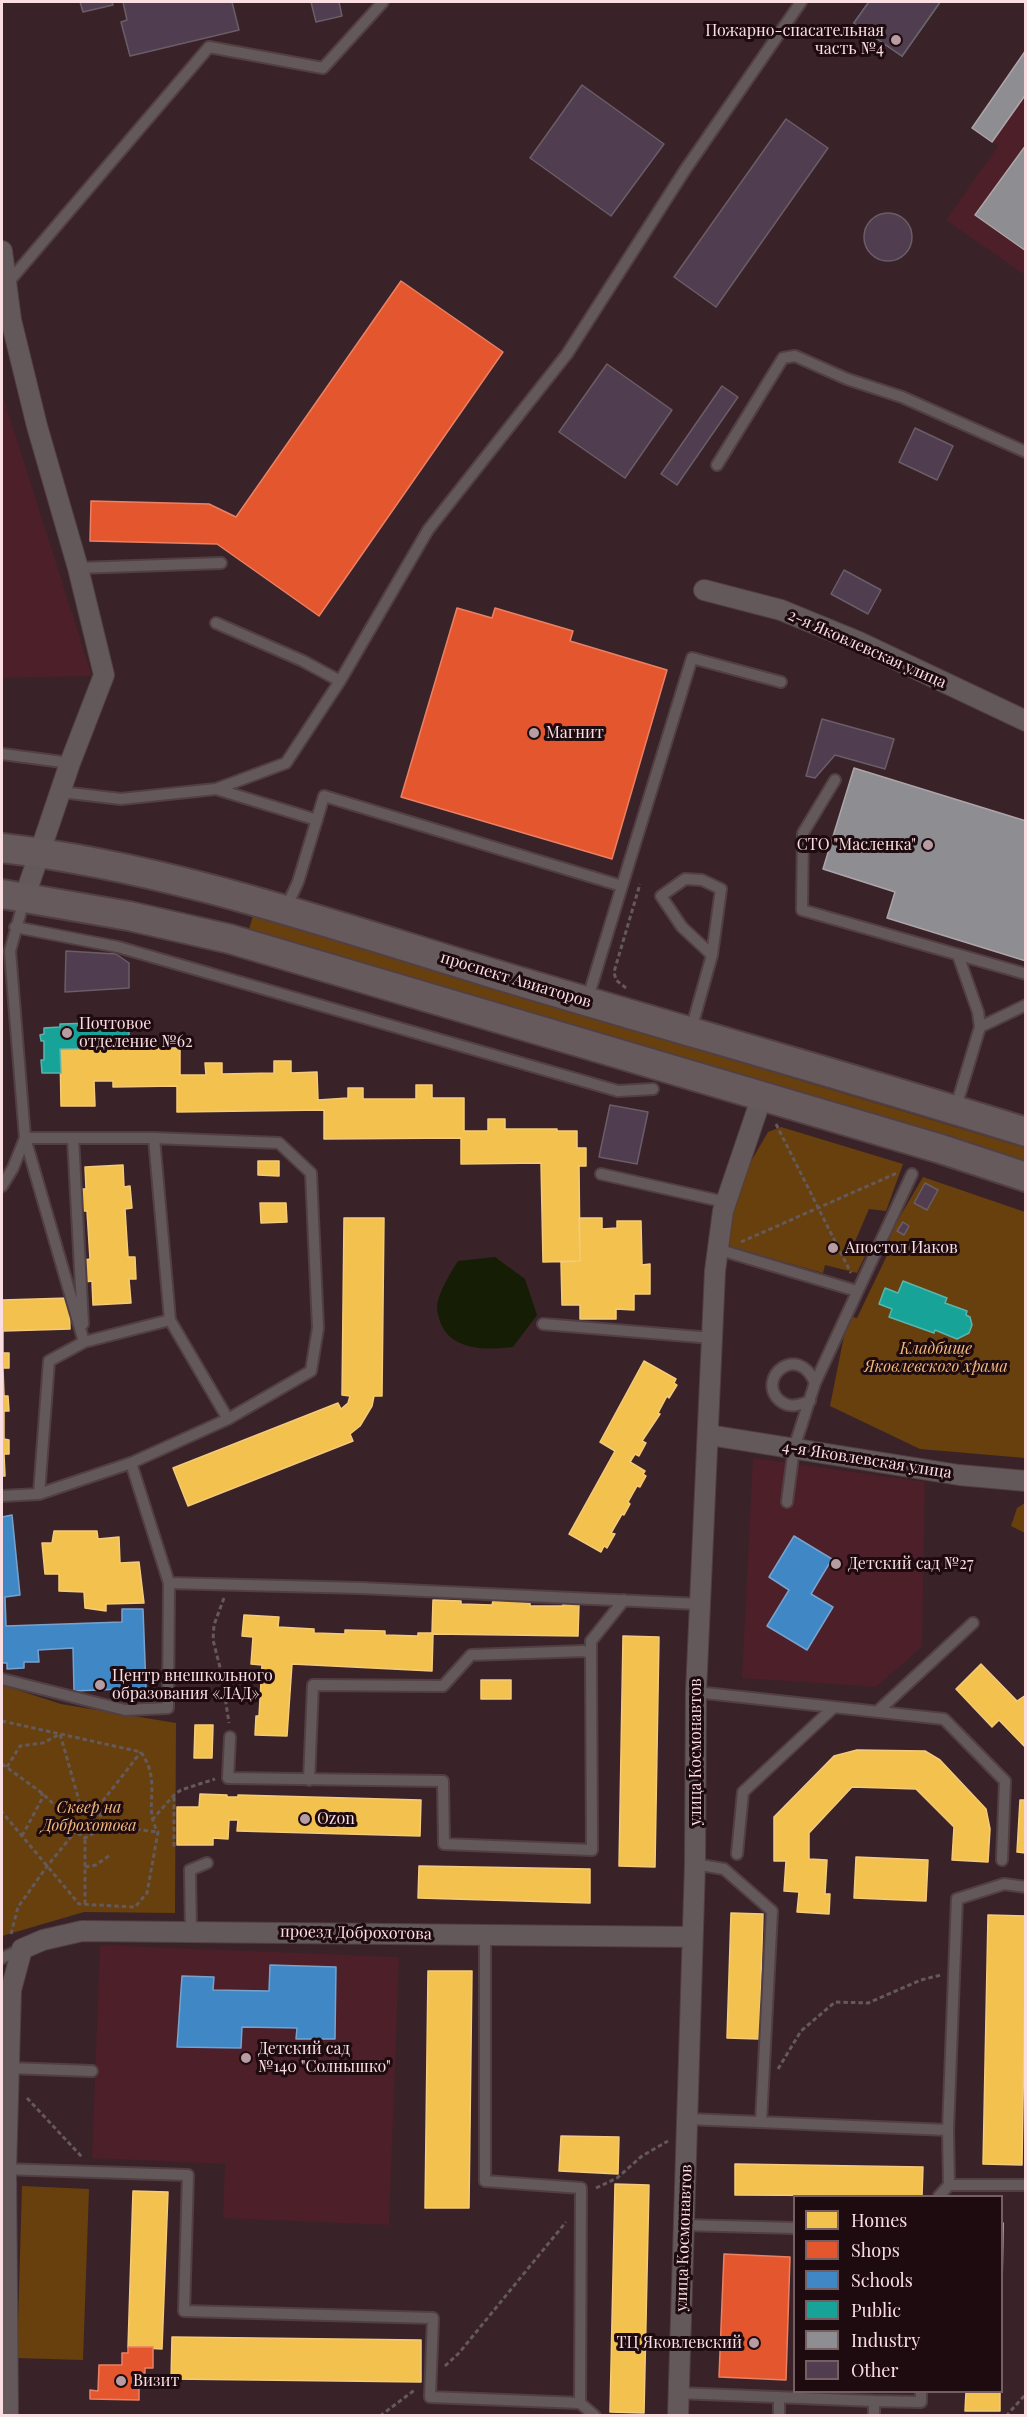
<!DOCTYPE html>
<meta charset="utf-8">
<style>
body{margin:0}
#map{position:relative;width:1027px;height:2417px;overflow:hidden;background:#392328;font-family:"Playfair Display",serif}
canvas{display:block}
.frame{position:absolute;inset:0;border:3px solid #fbdee2;pointer-events:none}
.legend{position:absolute;left:793px;top:2195px;width:210px;height:198px;box-sizing:border-box;background:#1e0b0f;border:2px solid #765f63;margin:0;padding:8px 10px;list-style:none;font-size:18px;color:#fbdee2}
.legend li{display:flex;align-items:center;gap:12px;height:30px}
.legend b{width:30px;border:2px solid #765f63}
</style>
<div id="map">
<canvas width="1027" height="2417"></canvas>
<div class="frame"></div>
<ul class="legend">
<li><b style="height:16px;background:#f2c14e"></b>Homes</li>
<li><b style="height:16px;background:#e4572e"></b>Shops</li>
<li><b style="height:16px;background:#3f88c5"></b>Schools</li>
<li><b style="height:16px;background:#17a398"></b>Public</li>
<li><b style="height:16px;background:#8d8d92"></b>Industry</li>
<li><b style="height:16px;background:#503d4f"></b>Other</li>
</ul>
</div>
<script>
const g = document.querySelector('canvas').getContext('2d');
g.lineJoin = 'round';
function fillPath(path, color) { g.fillStyle = color; g.fill(path, 'evenodd'); }
function stroke(path, color, width, dash) { g.strokeStyle = color; g.lineWidth = width; g.lineCap = dash ? 'butt' : 'round'; g.setLineDash(dash || []); g.stroke(path); }
function write(font, color, halo, rows, align = 'center') {
  g.font = font + ' "Playfair Display",serif'; g.lineWidth = 6; g.setLineDash([]); g.textBaseline = 'middle'; g.strokeStyle = halo; g.fillStyle = color; for (const [text, x, y, turn = 0] of rows) {
    g.save(); g.translate(x, y); g.rotate((+turn || 0) * Math.PI / 180); g.textAlign = isNaN(turn) ? turn : align; if (halo) g.strokeText(text, 0, 0); g.fillText(text, 0, 0); g.restore();
  }
}
const built = new Path2D(`
 M1025,94V275L946,220L998,146L992,142Z
 M2,393L92,676L2,678Z
 M753,1458L925,1482L922,1647L876,1687L742,1678Z
 M100,1945L399,1957L389,2225L223,2218L225,2164L92,2158Z`);
const green = new Path2D(`
 M253,916L1025,1148V1162L249,929Z
 M781,1127L903,1164L886,1211L869,1209L853,1246L866,1254L857,1273L825,1265L823,1273L731,1247L725,1239L735,1189L768,1132Z
 M923,1177L1025,1212V1458L920,1449L830,1406L848,1316L857,1318L892,1245L888,1237Z
 M1025,1503V1533L1011,1526L1017,1508Z
 M2,1685L61,1704L176,1723L175,1913L84,1912L2,1936Z
 M22,2186L89,2189L83,2360L17,2358Z`);
const water = new Path2D(`
 M495,1257L525,1279L537,1315L513,1347C480,1351 441,1350 437,1308C437,1294 451,1272 458,1261Z`);
const homes = new Path2D(`
 M129,1037H149V1048H180V1075H206L205,1063H222V1074L274,1073V1061H291V1073L317,1072L318,1100L348,1098V1088H363V1099H416V1085H432V1098H464V1131H488V1119H505V1129H557V1131H577V1148H586V1166H579L580,1261L543,1262L541,1163L461,1164V1138L324,1139V1110L177,1112V1086L113,1087V1081H94L95,1106H61L60,1049L129,1048Z
 M258,1161H279V1176L258,1175Z
 M123,1165L124,1187L130,1186L132,1208L125,1209L128,1257H135L136,1279H129L131,1303L93,1305L92,1281L85,1282L84,1260L90,1259L87,1211H81L80,1189H86L85,1167Z
 M260,1203H286L287,1222L261,1223Z
 M344,1218H384L382,1396H374L372,1406L360,1426L350,1434L353,1441L188,1506L173,1468L338,1403L341,1409L348,1403L350,1396L342,1395Z
 M579,1218H602V1229L617,1228V1221H641L642,1265L650,1264V1294H634V1310L616,1309V1319H580V1305H562L561,1262L580,1261Z
 M69,1298L70,1329L3,1331V1353H9V1368H3L4,1396H8L9,1411H4V1439L9,1440V1454H4L5,1476H2V1300Z
 M644,1361L676,1379L674,1383L677,1385L669,1398L667,1396L658,1413L660,1414L642,1441L646,1443L639,1456L635,1454L630,1462L645,1471L643,1474L646,1476L640,1487L637,1486L628,1502L630,1504L624,1515L622,1514L611,1533L615,1534L607,1548L604,1546L601,1552L569,1534L615,1451L600,1442Z
 M54,1531H97L98,1539L119,1537L120,1563L139,1562L144,1603L106,1604V1611L85,1608L84,1592L59,1591V1574H45L42,1543H52Z
 M433,1600L461,1601V1604L492,1605L493,1601L530,1602V1606H563V1603H579L578,1636L433,1634L432,1671L292,1664L287,1736L255,1735L256,1716H259L262,1665L251,1664L253,1637L242,1636L244,1615L279,1617L278,1627L314,1629V1633L345,1634V1630L385,1631V1635L418,1636V1633H432Z
 M623,1636L659,1637L655,1867L619,1866Z
 M981,1664L1017,1701L1026,1695V1748L999,1720L992,1727L956,1689Z
 M481,1680H511V1699H481Z
 M195,1725H213L212,1758H194Z
 M857,1750L925,1751L940,1760L986,1809L990,1829L988,1862L952,1860L954,1827L916,1789L852,1787L809,1833V1859L827,1860L825,1894H830L829,1914L797,1912L799,1892L784,1891L786,1861H774V1817L834,1756Z
 M200,1794L227,1795V1797H238V1795L421,1800L420,1836L237,1831L238,1820H229L228,1839L213,1838V1845H177V1807H199Z
 M1020,1800H1026V1853L1017,1852Z
 M856,1857L928,1860L926,1901L854,1898Z
 M419,1866L590,1869V1903L418,1898Z
 M731,1913L763,1914L759,2039L727,2038Z
 M988,1915L1026,1916L1022,2165L983,2164Z
 M428,1971H472L469,2208H425Z
 M561,2136L619,2137L618,2174L559,2171Z
 M735,2164L923,2167L922,2196L735,2195Z
 M615,2184L649,2185L644,2413L610,2412Z
 M133,2191L168,2192L162,2349L128,2347Z
 M1002,2223H1003L1002,2290Z
 M172,2337L421,2340V2382L171,2379Z
 M966,2392H1000V2411H965Z`);
const shops = new Path2D(`
 M401,281L503,352L319,616L217,544L90,541L91,501L209,504L236,517Z
 M457,608L492,618L495,608L573,631L570,641L667,670L612,859L401,797Z
 M724,2254L790,2257L786,2380L719,2377Z
 M128,2347H153V2368H145V2373H139V2400L90,2399V2390L98,2391L99,2365H122V2353H128Z`);
const schools = new Path2D(`
 M12,1515L20,1595L5,1597L6,1626L122,1622V1609H143L146,1688L74,1691L73,1648L38,1650L39,1662H24V1668L7,1669V1663H2V1517Z
 M794,1536L832,1559L811,1594L833,1607L807,1650L767,1626L789,1590L769,1577Z
 M270,1965L336,1967L335,2039H296L297,2028L242,2027L241,2048L177,2047L182,1976L214,1977L213,1990L269,1991Z`);
const public = new Path2D(`
 M869,2H940L902,56L854,23Z
 M94,1019H105V1024L129,1023V1048L60,1049L61,1073H42L41,1060H44V1041H41L40,1035L44,1034V1028L60,1027V1024L94,1023Z
 M903,1281L947,1298L945,1303L967,1311L966,1315L970,1317L972,1325L969,1333L957,1339L935,1330L934,1333L889,1317L892,1309L879,1304L885,1288L898,1293Z`);
const industry = new Path2D(`
 M1026,50V94L992,142L972,128Z
 M1026,145V251L975,215Z
 M854,768L1026,821V961L887,918L895,892L823,869Z`);
const building = new Path2D(`
 M80,2H112L113,5L83,12Z
 M123,2H232L239,30L130,56L121,22L127,20Z
 M311,2H339L342,16L316,22Z
 M869,2H940L902,56L854,23Z
 M582,85L664,144L611,216L530,158Z
 M786,119L828,148L716,307L674,277Z
 M864 237a24 24 0 1 1 48 0a24 24 0 1 1-48 0Z
 M607,364L672,410L625,478L559,432Z
 M722,386L738,397L677,485L661,474Z
 M915,428L953,446L937,480L899,462Z
 M844,570L881,590L868,614L831,594Z
 M822,719L894,739L885,769L835,755L815,778L806,776Z
 M66,951L116,954L129,963V988L65,992Z
 M610,1105L648,1112L637,1164L599,1157Z
 M925,1183L938,1190L927,1210L914,1203Z
 M903,1222L909,1226L904,1235L897,1231Z`);
const path = new Path2D(`
 M626,988L616,980L614,972L640,884
 M776,1124L851,1273
 M741,1242L897,1173
 M224,1598L214,1625L213,1640L221,1671L229,1723
 M2,1721L141,1752C163,1784 142,1807 158,1832L147,1893L135,1907L79,1904L2,1812
 M2,1764L42,1793L69,1819
 M7,1767L20,1746L43,1743L60,1734L80,1804L86,1802L98,1807L101,1818L96,1832L85,1838C74,1831 71,1827 70,1814L80,1804
 M174,1797V1849
 M98,1807L141,1752
 M152,1820L174,1795L181,1790L215,1779
 M99,1824L157,1832
 M22,1836L42,1799V1793
 M85,1867L96,1865L110,1855
 M85,1904V1838
 M11,1934L18,1907L48,1865L75,1832
 M778,2069L801,2031L835,2002L868,2003L921,1980L941,1975
 M27,2098L82,2157
 M596,2188L617,2178L642,2156L668,2141
 M445,2366L459,2353L566,2222
 M380,2416L416,2389
 M1006,2416L1026,2394`);
const lane = new Path2D(`
 M6,285L209,47L323,68L383,2
 M717,465L783,358L795,356L847,379L902,397L1026,452
 M78,568L221,563
 M216,623L303,661L340,681
 M2,754L70,763
 M835,780L803,833L802,910L1026,974
 M216,789L317,820
 M61,792L121,799L216,789L286,763L340,681L428,530L567,354L685,170L801,2
 M622,886L692,658L781,682
 M285,910L298,882L324,796L622,886L587,1001
 M15,927L118,947L618,1091L653,1089
 M980,1027L1026,1005
 M691,1030L712,955L721,889L702,880L685,879L661,896L682,927L712,955
 M955,1110L980,1027L978,1012L958,955
 M73,1138L83,1324
 M601,1174L725,1202
 M2,1186L13,1168L25,1138L10,951L24,900
 M717,1249L857,1291
 M543,1324L712,1338
 M84,1342L25,1138H154L279,1143L311,1173L318,1328L311,1371L228,1419L170,1320L154,1138
 M810,1401C799,1405 789,1409 779,1400C756,1378 798,1342 815,1383
 M131,1463L169,1583
 M39,1494L49,1361L84,1342L170,1320
 M2,1496L39,1494L131,1463L228,1419
 M787,1502L794,1448L815,1383L912,1174
 M591,1654V1641L624,1600
 M2,1679L125,1710L168,1708L169,1583L361,1588L699,1604
 M696,1692L944,1719L1005,1781L1002,1860
 M878,1711L973,1623
 M230,1737L228,1778L443,1781L444,1844L592,1850L591,1654L584,1651L471,1655L443,1686L313,1685L309,1780
 M737,1854L743,1792L834,1707
 M695,1864L724,1869L772,1911L761,2122
 M191,1932L190,1870L207,1863
 M485,1936V2181L581,2188L580,2403
 M2,1958L22,1949
 M9,2068L92,2071
 M688,2119L948,2130L957,1899L1004,1884L1026,1887
 M948,2130L949,2185H1026
 M2,2169L188,2175L184,2311L433,2318L430,2397L580,2403L595,2416
 M939,2196L949,2185
 M684,2225L794,2228
 M678,2393L874,2401V2416
 M874,2401L921,2402V2392
 M779,2416V2397`);
const street = new Path2D(`
 M2,251L11,320L37,426L78,568L104,675L70,763L25,896
 M704,590L781,610L859,642L1026,721
 M709,1435L959,1475L1026,1481
 M8,2416L6,2169L11,1990L22,1949L43,1940L82,1931L692,1937
 M678,2416L695,1864L696,1692L715,1271L723,1211L762,1096`);
const secondary = new Path2D(`
 M2,848C167,867 329,924 488,972C667,1026 847,1076 1026,1132
 M2,894L129,916L230,939L941,1149L1026,1177`);
const markers = [
 [896,40,6,"#b79da1"],
 [534,733,6,"#b79da1"],
 [928,845,6,"#b79da1"],
 [67,1033,6,"#b79da1"],
 [833,1248,6,"#b79da1"],
 [836,1564,6,"#b79da1"],
 [100,1685,6,"#b79da1"],
 [305,1819,6,"#b79da1"],
 [246,2058,6,"#b79da1"],
 [754,2343,6,"#b79da1"],
 [121,2381,6,"#b79da1"]
];
const poiNames = [
 ["Пожарно-спасательная",884,31,"right"],
 ["часть №4",884,49,"right"],
 ["Магнит",546,733],
 ["СТО \"Масленка\"",916,845,"right"],
 ["Почтовое",79,1024],
 ["отделение №62",79,1042],
 ["Апостол Иаков",845,1248],
 ["Детский сад №27",848,1564],
 ["Центр внешкольного",112,1676],
 ["образования «ЛАД»",112,1694],
 ["Ozon",317,1819],
 ["Детский сад",258,2049],
 ["№140 \"Солнышко\"",258,2067],
 ["ТЦ Яковлевский",742,2343,"right"],
 ["Визит",133,2381]
];
const streetNames = [
 ["2-я Яковлевская улица",867,649,24],
 ["проспект Авиаторов",516,980,17],
 ["4-я Яковлевская улица",867,1460,9],
 ["улица Космонавтов",696,1752,-90],
 ["проезд Доброхотова",356,1933,1],
 ["улица Космонавтов",684,2238,-88]
];
const parkNames = [
 ["Кладбище",936,1349],
 ["Яковлевского храма",936,1367],
 ["Сквер на",89,1808],
 ["Доброхотова",89,1826]
];
fillPath(built, '#4c1f29');
fillPath(green, '#67400d');
fillPath(water, '#151e04');
fillPath(homes, '#f2c14e');
stroke(homes, '#f5ca7a', 1.5);
fillPath(shops, '#e4572e');
stroke(shops, '#eb8064', 1.5);
fillPath(schools, '#3f88c5');
stroke(schools, '#77a2ce', 1.5);
fillPath(public, '#17a398');
stroke(public, '#5bb5ae', 1.5);
fillPath(industry, '#8d8d92');
stroke(industry, '#aea5aa', 1.5);
fillPath(building, '#503d4f');
stroke(building, '#6b5d67', 1.5);
stroke(lane, '#523f43', 14);
stroke(street, '#523f43', 22);
stroke(secondary, '#523f43', 32);
stroke(path, '#64595b', 3, [4.5, 3]);
stroke(lane, '#63595a', 10);
stroke(street, '#63595a', 20);
stroke(secondary, '#665a5d', 28);
for (const [x, y, r, color] of markers) { const dot = new Path2D(); dot.arc(x, y, r, 0, 2 * Math.PI); g.fillStyle = color; g.fill(dot); stroke(dot, '#1e0b0f', 2); }
write('16px', '#fbdee2', '#1e0b0f', poiNames, 'left');
write('16px', '#fbdee2', '#1e0b0f', streetNames);
write('italic 16px', '#f3ba7d', '#1e0b0f', parkNames);
</script>
